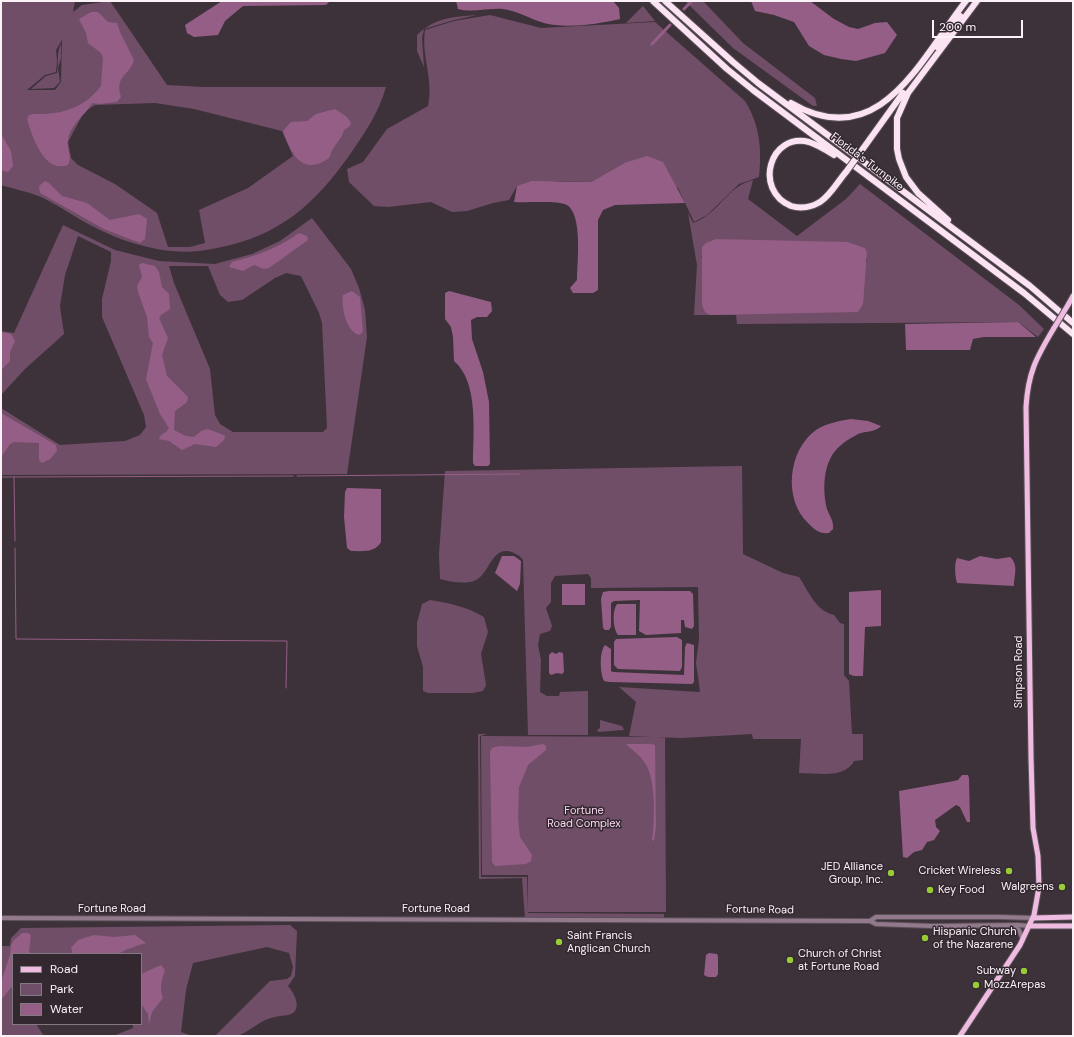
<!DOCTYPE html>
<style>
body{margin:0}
#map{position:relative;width:1074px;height:1037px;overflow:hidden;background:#3d323a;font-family:"DM Sans",sans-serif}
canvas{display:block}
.frame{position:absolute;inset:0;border:2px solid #faf2f7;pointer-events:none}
.legend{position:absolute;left:12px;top:953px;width:130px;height:72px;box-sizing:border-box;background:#332830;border:1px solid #837980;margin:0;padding:5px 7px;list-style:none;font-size:12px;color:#faf2f7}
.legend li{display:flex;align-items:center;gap:8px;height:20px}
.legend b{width:20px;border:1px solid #837980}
.scale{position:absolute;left:932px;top:20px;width:91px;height:18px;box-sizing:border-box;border:2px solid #faf2f7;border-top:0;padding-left:5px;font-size:12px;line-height:14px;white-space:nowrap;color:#faf2f7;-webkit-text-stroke:3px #332830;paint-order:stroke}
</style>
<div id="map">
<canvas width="1074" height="1037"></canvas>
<div class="frame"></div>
<ul class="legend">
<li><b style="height:5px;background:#efbbe0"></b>Road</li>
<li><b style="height:11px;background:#714e68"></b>Park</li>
<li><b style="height:11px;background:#955e87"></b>Water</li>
</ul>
<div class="scale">200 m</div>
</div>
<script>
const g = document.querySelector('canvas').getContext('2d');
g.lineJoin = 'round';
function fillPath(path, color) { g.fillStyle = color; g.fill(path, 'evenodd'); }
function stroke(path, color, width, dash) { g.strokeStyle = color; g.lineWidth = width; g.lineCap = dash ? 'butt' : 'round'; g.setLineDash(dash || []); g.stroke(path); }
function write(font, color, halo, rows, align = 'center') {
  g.font = font + ' "DM Sans",sans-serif'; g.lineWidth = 3; g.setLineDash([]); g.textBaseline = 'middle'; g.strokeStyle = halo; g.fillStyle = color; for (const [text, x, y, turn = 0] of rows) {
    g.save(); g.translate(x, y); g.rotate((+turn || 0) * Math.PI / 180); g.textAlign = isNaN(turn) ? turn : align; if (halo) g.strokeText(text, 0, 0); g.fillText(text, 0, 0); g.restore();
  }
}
const green = new Path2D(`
 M1,1H75L73,12L82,5L110,1L167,85L203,87H386C379,112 366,131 351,153C315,204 280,236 217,248C195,253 170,253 148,247C130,243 111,236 94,227C76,218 60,206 41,197C29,192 14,189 1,185ZM62,40L61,82L55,90H27L45,75L56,72L57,61L56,50ZM155,103L194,109L282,131L293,156L248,188L199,210L205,243L190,247H168L157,213L115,184L78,165L71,158L68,142L84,112L95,105Z
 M685,1H703L743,43L815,98L817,106H813L733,48Z
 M643,6L655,21L626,23Z
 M477,15L454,20L424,29L422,38L424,67L417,51V35C436,17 453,17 477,15Z
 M490,15L541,28L655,22L745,101C760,125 762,150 759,177L739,184L707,215L694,222L678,188L624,163L591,182L558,181L517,186L509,200L493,203L467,211L452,212L431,202L388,207L374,206L349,182L347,169L363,162L387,129L428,106C434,80 421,56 425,30L454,21Z
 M61,44V58L58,68L60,82L54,88L31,89L46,76L57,73C59,63 56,53 61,44Z
 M753,180L748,199L797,236L846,199L860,184L1019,305L1044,329L1038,337L1018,322L737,324L736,315H694L697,265L688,213L693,223C718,215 727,186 753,180ZM716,239L865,248L867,261L866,263L701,257Z
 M312,218L351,269L359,288L365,310L367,337L347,474L1,475V408L60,445L125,441L140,435L146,427L144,415L102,317V299L111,261V252L78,236L65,275L60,306L64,334L25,369L1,395V331L14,333L63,225L115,250L159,261L215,264L252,254L280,241ZM169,266H208L220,295L228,302L242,300L275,278L286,273L301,276L319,313L322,323L327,428L323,432H233L220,424L215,415L210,369L174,283Z
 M739,466H742L743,554L783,573L799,577C809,592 816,611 834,615L840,623L844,624V675L849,681L852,734H863V760L854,761C845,779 817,773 799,773L801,739H753L752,734L682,738L629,736L636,702L619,687L699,692L700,691L696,663L699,639L698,587L591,588V578L588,574L555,576L551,583V602L546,608L552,626L550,631L540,634L538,645L541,660L540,692L547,696H559L560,692L588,691V735H528L523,560C520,556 518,555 514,553C491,543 490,576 474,581C464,584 450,582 440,579L439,554L445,471Z
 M430,600C450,603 467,607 484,617L488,632L481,654L486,685L483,691L473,693H428L423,691V667L417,646V623L422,604Z
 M600,720L622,726L624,730L598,732L597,730L600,728Z
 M478,734H487L480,736L481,877H527L528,913L664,914V918H525L522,878L479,879Z
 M481,736L665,737L666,912H528V875H482Z
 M290,925L297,931L295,976L288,986C293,992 300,1003 295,1011C290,1017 281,1015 275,1017C261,1019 252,1030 240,1035C234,1037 222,1036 215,1036L270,981L287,979L291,976L293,967L289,953L267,947L193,963L186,990L181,1032L192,1036H113L133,1028V1024H141V954H13V1024H36L44,1036H1V946H10L11,938L21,928Z`);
const water = new Path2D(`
 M222,1H330L326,5L243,6L225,21L218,35L194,37L187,33L185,25Z
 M456,1H613L619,8L620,19C599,24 565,29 544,23C530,19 518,11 503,9C489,8 471,13 458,9Z
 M751,1H810L834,19L849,27L858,29L875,23L887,22L897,35L885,53L856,61L841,59L824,55L809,46L794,22L774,15L755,11Z
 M91,12H98L108,22L117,23L120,32L134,60C130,76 114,75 121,97L117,102L99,104L92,103C87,114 70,124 68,140C66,149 73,156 68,165C44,174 32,136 27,119L29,115L33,114C60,115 84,109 101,86L103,58L101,53L88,43L86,33L79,19Z
 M335,109L347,117L351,123L350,126L344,130C342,140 331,147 330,157C303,178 291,154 283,131L291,122L307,121L316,114Z
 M1,134L11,151L13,166L8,172L1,170Z
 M647,156L663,162L685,203L615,205L603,210L598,220V290L593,293H573L570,288L577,280C577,263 583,215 567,205C558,200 526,203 514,202L517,186L532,181L591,182L624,163Z
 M45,181L49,183L62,196L87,203L110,220L139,214L147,219L145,239L140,243L104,229L40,193L39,186Z
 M299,233L307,236L308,240L269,268L264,269L254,265L243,271L229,267L232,262C255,256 279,248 299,233Z
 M716,239L847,242L865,248L867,253L863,304L858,312L710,315L705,312L702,305V247L706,243Z
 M142,263L155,266L159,272L162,287L169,294L170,309L161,315L159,318L168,338L162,355L167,376L188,397L187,402L175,411L174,430L186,436L194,437L201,431L207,429C211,430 223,434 225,436L224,440L216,447L195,444L182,450L169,441L159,439L160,436L167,431L169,428L160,414L146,379L153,343L149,337L147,317L138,292L137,286L142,277L139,265Z
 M352,291L360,297L363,332L359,335C346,331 341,307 343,295Z
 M449,291L491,302L492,311L487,317H477L471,320L472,339L483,372L489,402L490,464L488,466H475L473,463C473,432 479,382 454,361L453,337L451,327L445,319V293Z
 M1018,322L1036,337H984L973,339L970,350H906L905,324Z
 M1,332L11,334L15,341L10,352V361L1,370Z
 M1,413L56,445L57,451L50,459L42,463L39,460V443L14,442L10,444L1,457Z
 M851,419L868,421L881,426C876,432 866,431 858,434C853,437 845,441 840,446C823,460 822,489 827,509C830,517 834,521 833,529L829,533C819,534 815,530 808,523C783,499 788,450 816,430C827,423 839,421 851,419Z
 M347,488L381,489V542C375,553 362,551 351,551L347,548L344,517L345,492Z
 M502,556H514L521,561L520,584L517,591L495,573Z
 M980,556L997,559L1010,557C1019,565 1014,575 1014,586L957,583C955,575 954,565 957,558L969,561Z
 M562,584H585V605H562Z
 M881,590V626L865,627L863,676H854L849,674V592Z
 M609,591H690L693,594L694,626L692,629L685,627L684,620H681V633L646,635L639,631L640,600L614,601L611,603V627L609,630H605L603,628L601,599L603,592Z
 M617,604H636V635H618C613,629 612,611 617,604Z
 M677,637L682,640V667L680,671L618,669L614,665V642L616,639Z
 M687,643L694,645V682L692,684L609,682L604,681C600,673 599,652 605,645L611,649V671L613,672L684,675L685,647Z
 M552,652L556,654L559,652L563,653L564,672L562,674L557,673L551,675L549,673V655Z
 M543,744L546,746V750L528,765L519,787L518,819L520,837L532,855L531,861L526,864L495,866L492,862L490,752L492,748L499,746L527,747Z
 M626,744H651L655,745L656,826L654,841L652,840C655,821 656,779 645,763C640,755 632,750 626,744Z
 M962,775H968L969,778L970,822H967L960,807L956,805L935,820L936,827L940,831L934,840L927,842L922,850L914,852L907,858L903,857L899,791L954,781L958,780Z
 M22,933H28L31,935L29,951L31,954H13V985L1,1000V982L10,955L11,945L14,940Z
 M94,935L114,937L135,935L146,943C136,946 130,948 122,952C112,957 85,954 73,954L71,948L78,940Z
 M709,953L717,954L718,956V974L716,977H708L704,975L706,955Z
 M161,965L165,970C162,980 159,987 163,998L152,1012L149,1024L148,1014L141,1004V974Z`);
const stream = new Path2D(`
 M297,476L520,474
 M1,477L293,476
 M14,477L15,541
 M15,548L16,639L287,641L286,688`);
const canal = new Path2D(`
 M684,9L692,1
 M652,44L670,25`);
const minor = new Path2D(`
 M1,918L870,921L876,924L933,926L1018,925L1030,926
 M870,921L876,917H999L1033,918
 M1012,926L1019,930L1023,940`);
const major = new Path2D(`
 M1068,305L1073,296
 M1033,918L1073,917
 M1030,926H1073
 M960,1036L1020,945L1034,915L1039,887L1038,856L1033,828L1031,757L1026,407C1028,373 1036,358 1054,328`);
const highway = new Path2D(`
 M653,1L727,69L753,90L1024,293L1073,334
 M665,1L733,62L758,83L1030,286L1073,323
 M937,47L960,16
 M791,103C880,155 921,58 966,1
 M862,150L903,93
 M834,155C826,150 818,145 809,142C770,132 753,190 791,206C801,209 812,207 820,202C831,195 838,181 846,172
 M948,220L918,193L906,177L899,159L897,149V118L908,93L977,1`);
const majorBridge = new Path2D(`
 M1054,328L1068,305`);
const highwayBridge = new Path2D(`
 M846,172L862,150`);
const markers = [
 [1009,871,4,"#98cb36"],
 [891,873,4,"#98cb36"],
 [1062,887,4,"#98cb36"],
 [930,890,4,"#98cb36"],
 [925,938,4,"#98cb36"],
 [559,942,4,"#98cb36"],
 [790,960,4,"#98cb36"],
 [1024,971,4,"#98cb36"],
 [976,985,4,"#98cb36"]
];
const streetNames = [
 ["Florida's Turnpike",867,162,37],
 ["Simpson Road",1019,672,-90],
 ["Fortune Road",112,909],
 ["Fortune Road",436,909],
 ["Fortune Road",760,910,1]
];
const parkNames = [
 ["Fortune",584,811],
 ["Road Complex",584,824]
];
const poiNames = [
 ["JED Alliance",883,867,"right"],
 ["Group, Inc.",883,880,"right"],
 ["Cricket Wireless",1001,871,"right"],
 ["Walgreens",1054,887,"right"],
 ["Key Food",938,890],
 ["Hispanic Church",933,932],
 ["of the Nazarene",933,945],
 ["Saint Francis",567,936],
 ["Anglican Church",567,949],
 ["Church of Christ",798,954],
 ["at Fortune Road",798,967],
 ["Subway",1016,971,"right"],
 ["MozzArepas",984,985]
];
fillPath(green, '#714e68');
fillPath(water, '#955e87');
stroke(stream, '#955e87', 1);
stroke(canal, '#955e87', 3);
stroke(minor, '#5b5158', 6);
stroke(major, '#5b5158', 7);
stroke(highway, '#5b5158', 8);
stroke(minor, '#92798b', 4);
stroke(major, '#efbbe0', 5);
stroke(highway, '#fce3f4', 6);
stroke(majorBridge, '#5b5158', 7, []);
stroke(highwayBridge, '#5b5158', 8, []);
stroke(majorBridge, '#efbbe0', 5);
stroke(highwayBridge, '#fce3f4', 6);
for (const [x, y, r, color] of markers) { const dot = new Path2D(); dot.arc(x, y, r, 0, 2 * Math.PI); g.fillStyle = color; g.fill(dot); stroke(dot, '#332830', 1.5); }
write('11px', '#faf2f7', '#332830', streetNames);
write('11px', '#f9d7ef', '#332830', parkNames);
write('11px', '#faf2f7', '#332830', poiNames, 'left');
</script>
